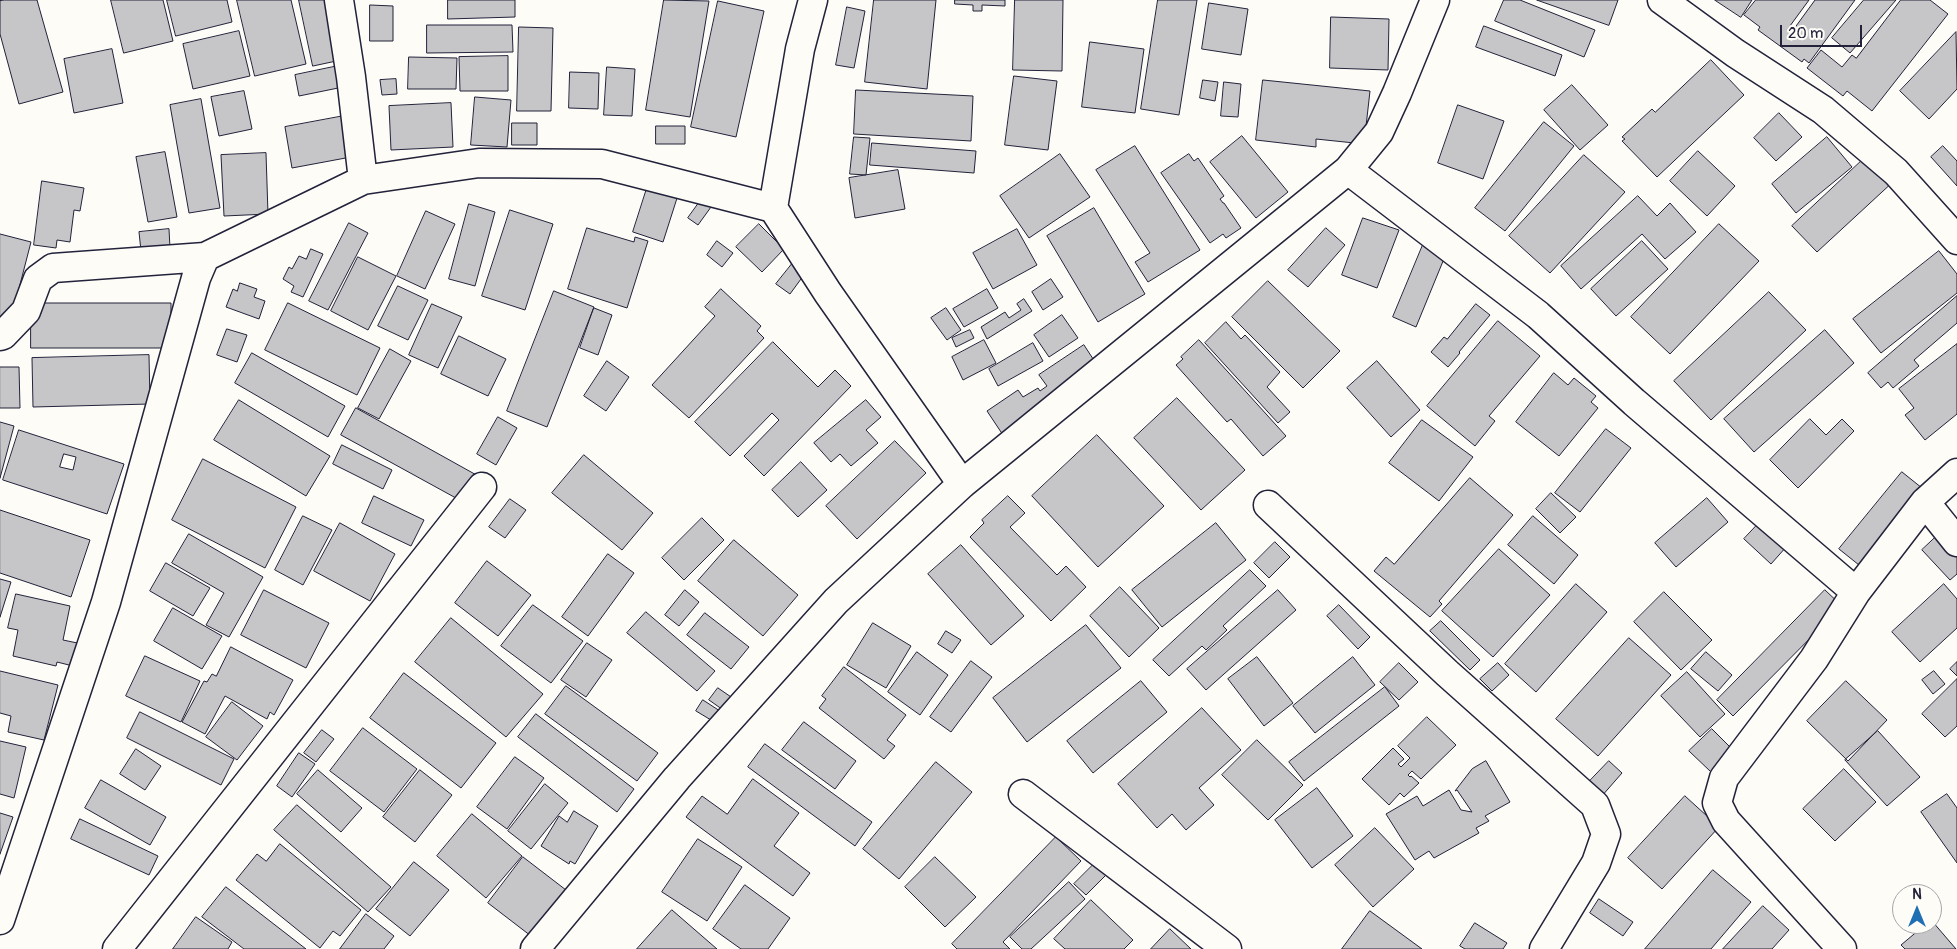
<!DOCTYPE html>
<style>
body{margin:0}
#map{position:relative;width:1957px;height:949px;overflow:hidden;background:#fdfcf7;font-family:Pangolin,sans-serif}
canvas{display:block}
.north{position:absolute;left:1892px;top:884px;width:50px;height:50px;box-sizing:border-box;background:#fdfcf7;border:1px solid #a5a5ac;border-radius:50%;rotate:0deg;font-size:14px;font-weight:700;line-height:20px;text-align:center;color:#22223b}
.north::after{content:'';display:block;margin:auto;width:18px;height:22px;background:#1f6fb2;clip-path:polygon(50% 0,100% 100%,50% 72%,0 100%)}
.scale{position:absolute;left:1780px;top:25px;width:82px;height:22px;box-sizing:border-box;border:2px solid #22223b;border-top:0;padding-left:6px;font-size:15px;line-height:18px;white-space:nowrap;color:#22223b;-webkit-text-stroke:4px #fdfcf7;paint-order:stroke}
</style>
<div id="map">
<canvas width="1957" height="949"></canvas>
<div class="north">N</div>
<div class="scale">20 m</div>
</div>
<script>
const g = document.querySelector('canvas').getContext('2d');
g.lineJoin = 'round';
function fillPath(path, color) { g.fillStyle = color; g.fill(path, 'evenodd'); }
function stroke(path, color, width, dash) { g.strokeStyle = color; g.lineWidth = width; g.lineCap = dash ? 'butt' : 'round'; g.setLineDash(dash || []); g.stroke(path); }
const building = new Path2D(`
 M5,0H37L63,92L19,104L0,34V1Z
 M111,0H163L173,41L124,53Z
 M167,0H227L232,22L176,36Z
 M237,0H291L306,64L255,76Z
 M299,0H327L341,60L313,66Z
 M448,0H515V17L448,19Z
 M664,0L709,1L690,117L646,110Z
 M874,0H936L927,89L865,82Z
 M955,0H1005V6L982,5V11H973V5L955,4Z
 M1015,0H1063L1062,71L1013,70Z
 M1158,0H1197L1179,115L1141,109Z
 M1504,0H1520L1595,30L1584,57L1495,21Z
 M1537,0H1618L1609,25Z
 M1715,0H1752L1741,17Z
 M1756,0H1809L1787,30L1791,33L1815,0H1855L1809,63L1804,59L1802,62L1758,30L1760,27L1744,15Z
 M1864,0H1896L1850,53L1832,38Z
 M1901,0H1930L1948,14L1872,111L1847,91L1843,96L1807,68L1821,50L1842,67L1852,55L1856,58Z
 M718,1L764,11L736,137L691,127Z
 M1209,3L1248,9L1241,55L1202,49Z
 M370,5L393,6V41H370Z
 M847,7L865,11L854,68L836,65Z
 M1331,17L1389,19L1388,70L1330,68Z
 M427,25H512L513,52L427,53Z
 M1484,26L1562,55L1555,76L1476,47Z
 M519,27L553,28L551,111H517Z
 M239,31L250,76L193,89L183,44Z
 M1956,32L1957,89L1929,119L1900,91Z
 M1090,42L1144,49L1135,113L1082,107Z
 M112,49L123,103L74,113L64,59Z
 M508,56V91H460L459,57Z
 M409,57L457,58L456,89H408Z
 M1711,60L1744,95L1657,177L1622,141L1625,139L1622,137L1652,109L1655,112Z
 M343,65L348,86L299,96L295,75Z
 M607,67L635,69L632,116L604,115Z
 M570,72L599,73L598,109L569,108Z
 M1014,76L1057,81L1048,150L1005,145Z
 M396,79L397,94L382,95L380,80Z
 M1203,80L1218,82L1215,101L1200,98Z
 M1263,80L1370,91L1364,144L1316,139V147L1256,140Z
 M1224,82L1241,84L1238,117L1221,116Z
 M1572,85L1608,125L1580,150L1544,110Z
 M856,90L973,96L971,141L854,134Z
 M244,91L252,129L219,136L211,97Z
 M475,97L511,100L507,147L471,145Z
 M201,99L220,208L189,213L170,105Z
 M451,103L453,147L391,150L389,106Z
 M1458,105L1504,121L1483,179L1438,163Z
 M1779,113L1802,137L1776,161L1754,138Z
 M344,116L351,157L292,168L285,127Z
 M1544,122L1574,146L1505,231L1475,208Z
 M512,123H537V145H512Z
 M656,126H685V144H656Z
 M1242,136L1288,192L1256,218L1210,162Z
 M854,137L870,138L866,175L850,174Z
 M1827,137L1852,167L1796,213L1772,184Z
 M872,143L976,151L974,173L870,165Z
 M1135,146L1200,250L1148,282L1135,262L1150,253L1096,170Z
 M1943,146L1957,161V186L1931,157Z
 M1698,151L1735,186L1707,216L1670,181Z
 M165,152L177,217L148,222L136,157Z
 M266,153L268,214L224,216L221,155Z
 M1870,153L1895,180L1817,252L1792,226Z
 M1060,154L1090,197L1029,238L1000,196Z
 M1189,154L1194,161L1198,158L1224,196L1220,199L1223,203H1224L1241,228L1226,238L1223,234L1210,243L1161,173Z
 M1584,155L1625,192L1550,273L1509,236Z
 M898,170L905,209L855,218L849,178Z
 M42,181L84,188L80,211L74,210L70,242L57,240L56,248L34,245Z
 M648,185L678,195L663,242L633,232Z
 M1638,196L1657,216L1670,203L1696,232L1665,259L1642,234L1581,289L1561,266Z
 M701,200L711,207L698,225L688,218Z
 M469,204L495,212L475,286L449,279Z
 M1094,208L1145,294L1098,322L1047,236Z
 M510,210L553,224L525,310L482,296Z
 M426,211L455,224L425,289L397,276Z
 M1363,218L1399,230L1377,288L1342,275Z
 M349,223L368,233L328,310L309,301Z
 M759,224L784,249L762,272L736,247Z
 M1719,224L1759,261L1670,354L1631,317Z
 M587,228L634,242L635,237L648,241L627,308L568,289Z
 M1326,228L1345,245L1308,287L1288,270Z
 M169,229L170,248L141,251L139,232Z
 M1017,229L1037,265L993,289L973,253Z
 M0,234L31,242L8,331L0,329Z
 M1425,240L1448,249L1416,327L1393,317Z
 M717,241L733,253L722,267L707,255Z
 M1642,241L1668,269L1616,316L1591,289Z
 M311,249L323,254L303,297L291,292L294,286L283,279L289,267L292,269L299,256L306,259Z
 M1939,251L1957,274V293L1881,353L1853,319Z
 M358,257L396,276L368,330L331,311Z
 M796,259L809,268L790,294L776,284Z
 M1051,279L1063,297L1043,310L1032,292Z
 M1268,281L1340,351L1303,388L1232,317Z
 M240,283L257,289L254,297L265,301L259,319L226,307L233,289L237,291Z
 M398,286L428,300L408,340L378,326Z
 M721,289L761,326L757,331L764,338L689,418L652,385L715,316L705,307Z
 M987,289L998,308L964,327L953,309Z
 M554,291L594,307L547,427L507,411Z
 M1769,292L1806,330L1711,420L1674,381Z
 M1957,296V323L1914,360L1919,366L1893,388L1888,382L1881,388L1868,373Z
 M1024,299L1032,311L987,339L981,327L1005,312L1009,318L1021,310L1017,304Z
 M31,303H171V348H31Z
 M288,303L380,348L357,395L265,350Z
 M432,304L462,317L438,368L409,355Z
 M1476,304L1490,315L1459,352L1460,353L1448,367L1431,352L1444,337L1447,339Z
 M594,308L612,315L598,355L580,348Z
 M946,308L961,330L947,340L931,318Z
 M1062,315L1078,338L1049,357L1034,335Z
 M1498,321L1540,356L1489,416L1495,421L1475,446L1427,406Z
 M1226,322L1241,339L1245,335L1280,372L1267,387L1290,412L1278,423L1205,343Z
 M227,329L247,335L237,362L217,355Z
 M970,330L974,338L956,347L952,338Z
 M1825,330L1854,363L1754,452L1724,419Z
 M459,336L506,359L488,396L441,374Z
 M984,340L996,363L963,380L952,357Z
 M1199,340L1286,436L1263,456L1231,419L1227,422L1176,365L1183,359L1181,357Z
 M773,342L818,387L835,370L851,386L764,476L744,456L779,420L772,413L730,456L695,422Z
 M1033,343L1043,361L998,386L989,369Z
 M1957,344V414L1925,440L1905,415L1914,408L1899,389Z
 M1084,345L1099,368L1044,399L1031,409L1034,414L1003,435L987,411L1018,390L1023,397L1038,388L1040,391L1047,386L1039,375Z
 M390,349L411,361L379,419L358,408Z
 M252,353L345,406L328,437L235,383Z
 M149,355L150,404L33,407L32,358Z
 M607,361L629,377L606,411L584,396Z
 M1377,361L1420,410L1391,437L1347,388Z
 M0,367H19L20,408H0Z
 M1554,373L1568,385L1574,378L1596,396L1591,402L1598,408L1559,456L1516,422Z
 M1177,398L1245,470L1201,510L1134,438Z
 M239,400L330,456L306,496L214,440Z
 M866,400L881,417L866,430L878,443L851,466L840,454L831,462L814,443Z
 M356,408L480,477L465,503L341,435Z
 M498,417L517,428L496,465L477,454Z
 M1810,419L1826,435L1842,419L1854,431L1798,488L1770,460Z
 M1422,420L1473,457L1439,501L1389,463Z
 M0,422L14,426L0,478Z
 M1606,429L1631,448L1580,512L1555,493Z
 M19,430L124,464L107,514L3,480ZM64,454L76,457L73,470L60,467Z
 M1097,435L1164,506L1098,567L1032,496Z
 M895,441L926,473L857,539L826,506Z
 M342,445L392,470L383,489L333,464Z
 M584,455L653,513L622,550L552,493Z
 M203,459L296,507L265,568L172,520Z
 M801,462L827,490L798,517L772,490Z
 M1902,472L1927,492L1864,569L1839,549Z
 M1470,478L1513,515L1439,601L1442,604L1430,617L1374,571L1386,557L1394,564Z
 M1551,493L1576,517L1560,533L1536,509Z
 M374,496L424,520L411,546L362,523Z
 M1008,496L1025,513L1010,527L1057,575L1066,566L1086,587L1051,621L970,537L984,523L982,520Z
 M1707,498L1728,522L1676,567L1655,543Z
 M510,499L526,510L505,538L489,527Z
 M0,510L90,540L71,597L0,573Z
 M303,516L332,530L303,585L275,570Z
 M1533,516L1578,555L1554,584L1508,545Z
 M702,518L724,540L684,580L662,558Z
 M1760,522L1787,546L1771,564L1744,539Z
 M340,523L395,554L370,601L314,571Z
 M1216,523L1246,560L1162,627L1132,590Z
 M189,534L263,577L229,637L206,625L224,593L172,563Z
 M1938,535L1957,555V574L1950,580L1922,550Z
 M734,540L798,595L763,636L698,581Z
 M1275,542L1290,557L1269,578L1254,563Z
 M961,545L1024,616L991,645L928,574Z
 M1499,549L1550,595L1493,657L1442,611Z
 M608,554L634,573L588,636L562,617Z
 M487,561L531,595L498,636L455,603Z
 M166,563L210,588L193,616L150,591Z
 M1250,570L1266,586L1223,626L1227,630L1206,650L1202,646L1169,676L1153,660Z
 M0,579L11,582L0,617Z
 M1576,584L1607,612L1536,692L1505,664Z
 M1944,584L1957,599V628L1920,662L1892,632Z
 M1120,587L1159,628L1129,657L1090,616Z
 M264,590L329,623L306,668L241,635Z
 M685,590L699,602L679,626L665,615Z
 M1278,590L1296,610L1206,690L1187,669Z
 M1825,590L1842,606L1733,716L1717,700Z
 M1664,592L1712,640L1681,670L1634,622Z
 M16,594L70,606L63,640L87,645L81,668L57,662L56,666L13,656L18,630L8,628Z
 M533,605L583,641L551,683L501,646Z
 M1339,605L1370,637L1358,649L1327,616Z
 M173,608L222,636L202,669L154,641Z
 M646,612L715,671L697,691L627,633Z
 M705,613L749,647L731,669L687,635Z
 M451,618L543,694L506,737L415,662Z
 M1441,621L1480,660L1470,670L1430,631Z
 M873,623L911,646L886,688L847,665Z
 M1086,625L1121,668L1027,742L993,698Z
 M946,631L961,640L952,653L938,644Z
 M1629,638L1671,675L1598,756L1556,719Z
 M587,643L612,660L586,697L561,680Z
 M231,647L293,680L274,715L270,712L267,719L225,696L205,734L182,722L204,681L207,682L212,674L216,676Z
 M917,652L948,675L920,715L888,692Z
 M1706,652L1732,675L1718,691L1691,669Z
 M145,656L200,681L181,722L126,696Z
 M1257,657L1293,703L1264,726L1228,679Z
 M1353,657L1375,685L1315,733L1293,706Z
 M971,661L992,677L951,732L930,717Z
 M1957,662V676L1950,669Z
 M1399,663L1418,682L1399,700L1380,682Z
 M1498,663L1509,675L1492,691L1480,679Z
 M844,667L906,715L887,740L895,746L884,759L819,708L826,699L822,696Z
 M0,671L58,685L44,740L8,732L11,716L0,713Z
 M1934,671L1945,684L1933,694L1922,680Z
 M1687,672L1725,714L1700,737L1661,696Z
 M404,673L496,743L461,788L370,718Z
 M1957,679V726L1945,737L1922,714Z
 M1141,681L1167,712L1093,773L1067,741Z
 M1846,681L1887,720L1848,761L1807,721Z
 M566,686L658,753L637,781L545,714Z
 M1385,687L1399,706L1304,781L1289,762Z
 M718,688L734,699L726,712L709,700Z
 M703,700L723,713L716,723L696,711Z
 M232,702L263,726L237,760L206,737Z
 M1202,708L1241,750L1199,788L1214,805L1186,830L1172,814L1157,828L1118,784Z
 M140,712L234,759L221,785L127,738Z
 M536,714L634,789L617,812L518,737Z
 M1427,717L1456,745L1421,779L1412,771L1408,775L1410,777L1411,776L1419,783L1404,797L1400,793L1389,805L1362,779L1393,748L1404,759L1398,764L1401,767L1410,758L1398,746Z
 M804,722L856,761L835,789L782,750Z
 M363,728L417,769L384,812L330,771Z
 M1712,729L1733,750L1711,772L1689,751Z
 M322,730L334,739L316,762L304,753Z
 M1878,731L1920,777L1887,806L1845,760Z
 M1257,740L1303,785L1268,820L1222,775Z
 M0,741L26,747L14,798L0,794Z
 M765,744L872,822L855,846L748,767Z
 M136,749L161,766L145,790L120,774Z
 M299,753L315,764L292,797L277,786Z
 M515,757L544,778L507,829L477,807Z
 M1486,761L1510,802L1485,816L1489,821L1476,828L1479,833L1434,858L1429,851L1415,860L1386,814L1417,796L1423,806L1449,790L1461,810L1472,812L1457,790L1455,791L1472,769Z
 M1609,761L1622,773L1601,797L1587,784Z
 M936,762L972,792L899,879L863,849Z
 M1844,769L1876,802L1835,841L1803,809Z
 M318,770L362,808L341,832L297,794Z
 M420,770L452,795L415,842L383,817Z
 M753,779L799,813L774,846L810,873L793,896L686,817L702,796L727,814Z
 M101,780L166,817L150,845L85,808Z
 M545,784L568,803L531,849L508,831Z
 M1317,788L1353,836L1312,868L1275,820Z
 M1947,794L1957,808V863L1921,812Z
 M1685,796L1719,827L1662,889L1628,858Z
 M297,805L391,887L368,912L274,830Z
 M574,811L598,826L575,864L570,861L569,864L541,846L559,816L567,822Z
 M0,813L13,817L0,854Z
 M472,814L522,856L486,898L437,856Z
 M80,819L158,856L149,875L71,839Z
 M1375,828L1414,869L1373,907L1335,865Z
 M1056,837L1081,861L1003,942L1010,949H957L952,944Z
 M698,839L742,867L707,921L662,892Z
 M280,844L361,910L340,936L333,931L320,948L236,880L257,854L266,861Z
 M523,857L566,890L531,936L488,903Z
 M935,857L976,897L945,927L905,887Z
 M1100,858L1112,869L1086,895L1074,884Z
 M414,862L449,890L410,936L376,909Z
 M1713,870L1751,902L1711,949H1645Z
 M1069,882L1085,899L1031,949H1022L1010,937Z
 M745,885L790,918L768,949H741L713,929Z
 M226,887L306,949H244L202,917Z
 M1599,899L1633,922L1623,936L1590,913Z
 M1091,900L1133,940L1124,949H1065L1054,939Z
 M1763,906L1789,930L1772,949H1723Z
 M672,910L717,949H637Z
 M1370,911L1422,949H1342Z
 M366,914L394,936L384,949H340Z
 M196,917L232,942L228,949H173Z
 M1932,921L1956,949H1905L1901,945L1926,924H1932Z
 M1475,923L1507,943L1503,949H1465L1460,946Z
 M1170,929L1191,949H1151Z`);
const minor = new Path2D(`
 M339,0L351,77L363,180
 M813,0L800,49L773,208L828,293L962,484
 M1662,0L1735,53L1823,110L1896,172L1957,240
 M1348,170L1538,315L1634,402L1856,592
 M0,336L3,335L26,311L38,279L53,268L205,257L363,180L479,163L602,164L773,208
 M1925,502L1957,542
 M1268,505L1447,673L1595,805L1606,834L1596,863L1544,949
 M1023,794L1227,949
 M0,920L106,602L196,278L205,257
 M117,949L482,487
 M535,949L677,778L836,601L962,484L1348,170L1379,132L1397,93L1435,0
 M1842,949L1726,821L1717,803L1724,778L1814,659L1856,592L1925,502L1957,473`);
fillPath(building, '#c6c6c8');
stroke(building, '#22223b', 1);
stroke(minor, '#22223b', 31);
stroke(minor, '#fdfcf7', 28);
</script>
